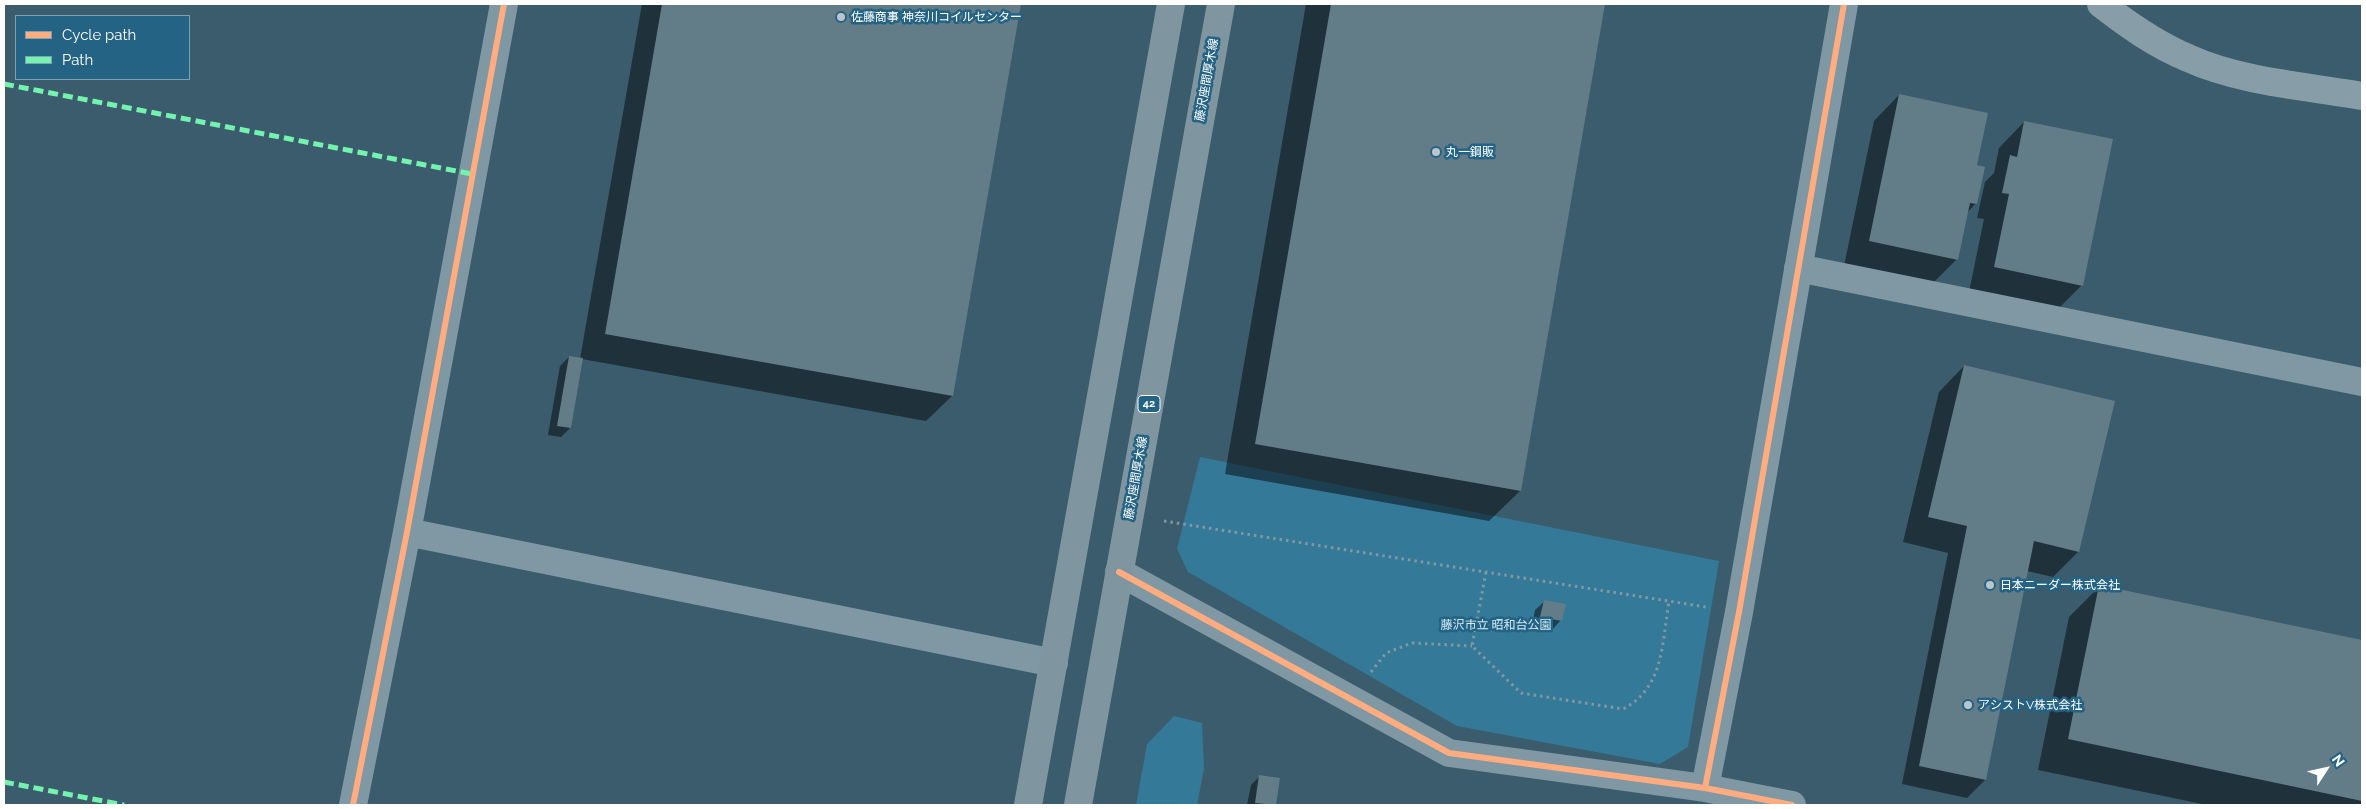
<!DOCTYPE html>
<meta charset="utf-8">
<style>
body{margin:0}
#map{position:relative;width:2366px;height:809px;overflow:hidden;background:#3a5c6d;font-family:Raleway,sans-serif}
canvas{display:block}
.frame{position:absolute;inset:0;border:5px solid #fff;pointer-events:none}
.legend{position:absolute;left:15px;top:15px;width:175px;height:65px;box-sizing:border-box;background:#246383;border:1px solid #7ca1b5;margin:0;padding:6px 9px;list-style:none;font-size:15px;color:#fff}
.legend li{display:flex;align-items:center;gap:10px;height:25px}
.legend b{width:25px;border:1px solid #7ca1b5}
.north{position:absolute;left:2301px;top:744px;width:50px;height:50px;-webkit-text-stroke:4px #246383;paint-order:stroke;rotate:55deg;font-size:14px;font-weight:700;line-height:20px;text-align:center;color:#fff}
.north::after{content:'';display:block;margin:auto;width:18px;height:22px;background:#fff;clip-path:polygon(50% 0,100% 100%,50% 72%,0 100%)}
</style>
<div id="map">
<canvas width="2366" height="809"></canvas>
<div class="frame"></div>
<ul class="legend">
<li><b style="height:6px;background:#ffac80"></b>Cycle path</li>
<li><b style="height:6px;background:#73f3ae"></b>Path</li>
</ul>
<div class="north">N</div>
</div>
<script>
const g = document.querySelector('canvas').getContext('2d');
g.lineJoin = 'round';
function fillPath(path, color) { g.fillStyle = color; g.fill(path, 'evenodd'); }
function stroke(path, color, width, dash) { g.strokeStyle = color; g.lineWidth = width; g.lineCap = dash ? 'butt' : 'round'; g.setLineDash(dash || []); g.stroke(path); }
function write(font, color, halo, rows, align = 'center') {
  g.font = font + ' Raleway,"Noto Sans JP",sans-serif'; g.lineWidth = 5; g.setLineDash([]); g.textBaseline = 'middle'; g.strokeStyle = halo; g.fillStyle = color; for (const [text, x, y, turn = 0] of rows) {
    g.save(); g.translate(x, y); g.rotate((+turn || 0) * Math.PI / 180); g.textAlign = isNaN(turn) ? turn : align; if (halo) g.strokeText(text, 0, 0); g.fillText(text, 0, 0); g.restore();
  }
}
const green = new Path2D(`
 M1200,457L1719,561L1688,747L1660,764L1457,726L1188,572L1177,549Z
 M1174,716L1202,723L1204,769L1197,805H1136L1147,744Z`);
const shadow = new Path2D(`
 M642,4H1019L952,396L926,421L582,359L570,428L561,437L548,435L560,366L569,357L580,359Z
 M1306,4H1604L1520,491L1489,521L1225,474Z
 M1899,95L1976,166V203L1967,213L1957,259L1932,284L1844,266L1874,121Z
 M2024,122L2082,285L2057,310L1969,292L1984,219L1977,218L1985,182L1994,173L1999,148Z
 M1964,366L2113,402L2078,552L2053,577L2027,571L1985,780L1967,798L1902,784L1948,553L1903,542L1939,392Z
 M2100,586L2362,642V805H2207L2038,770L2069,617Z
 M1545,601L1561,620L1552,630L1532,626L1535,610Z
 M1260,776L1279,779L1274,805H1247L1251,785Z`);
const building = new Path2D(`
 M662,4H1021L953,396L605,334Z
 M1331,4H1605L1521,491L1255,444Z
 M1899,94L1988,113L1977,165L1985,167L1977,204L1970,203L1958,260L1869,241Z
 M2024,121L2113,139L2083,286L1994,267L2009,194L2002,193L2010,155L2017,157Z
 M569,356L583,358L571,428L557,426Z
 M1964,365L2115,401L2079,552L2034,541L1986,780L1919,766L1967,526L1928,517Z
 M2099,585L2362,640V801L2068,739Z
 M1544,600L1566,604L1562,621L1540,617Z
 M1259,775L1280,778L1276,805L1255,803Z`);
const path = new Path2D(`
 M1164,521L1706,607
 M1486,572L1472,646L1521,693L1623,709C1664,688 1662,643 1669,601
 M1371,672L1386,653L1412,643L1472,646`);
const street = new Path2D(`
 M1798,268L2362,382
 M407,532L1054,663
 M1119,572L1449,753L1705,788L1792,805
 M1705,788L1739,612L1844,4
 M353,805L407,532L504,4`);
const secondary = new Path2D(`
 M2101,4C2128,25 2155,44 2188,58C2241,82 2305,86 2362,96`);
const primary = new Path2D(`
 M1028,805L1171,4
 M1078,805L1221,4`);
const quiet = new Path2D(`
 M4,84L472,174
 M4,782L124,805`);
const cycleway = new Path2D(`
 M1119,572L1449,753L1705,788L1792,805
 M1705,788L1739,612L1844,4
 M353,805L407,532L504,4`);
const markers = [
 [841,17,5,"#bac6cc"],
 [1436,152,5,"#bac6cc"],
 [1990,585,5,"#bac6cc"],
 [1968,705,5,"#bac6cc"]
];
const shields = [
 [1149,404,22]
];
const shieldNames = [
 ["42",1149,404]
];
const poiNames = [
 ["佐藤商事 神奈川コイルセンター",851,17],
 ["丸一鋼販",1446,152],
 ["日本ニーダー株式会社",2000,585],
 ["アシストV株式会社",1978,705]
];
const streetNames = [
 ["藤沢座間厚木線",1207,80,-80],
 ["藤沢座間厚木線",1136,478,-80]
];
const parkNames = [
 ["藤沢市立 昭和台公園",1496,625]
];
fillPath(green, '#357998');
fillPath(shadow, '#0007');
fillPath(building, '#627c88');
stroke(path, '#8098a3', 3, [2.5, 4]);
stroke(street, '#8098a3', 28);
stroke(secondary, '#879da8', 28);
stroke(primary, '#7f96a1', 28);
stroke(quiet, '#73f3ae', 5, [10, 5]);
stroke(cycleway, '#ffac80', 6);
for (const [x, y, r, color] of markers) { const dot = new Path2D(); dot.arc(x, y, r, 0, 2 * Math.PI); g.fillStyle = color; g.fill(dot); stroke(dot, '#246383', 2); }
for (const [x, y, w] of shields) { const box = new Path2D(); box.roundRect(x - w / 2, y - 8.5, w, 17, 4); g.fillStyle = '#246383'; g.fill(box); stroke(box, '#fff', 1); }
write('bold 11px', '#fff', null, shieldNames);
write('12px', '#fff', '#246383', poiNames, 'left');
write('12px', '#fff', '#246383', streetNames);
write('12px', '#d0eaf6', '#246383', parkNames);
</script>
